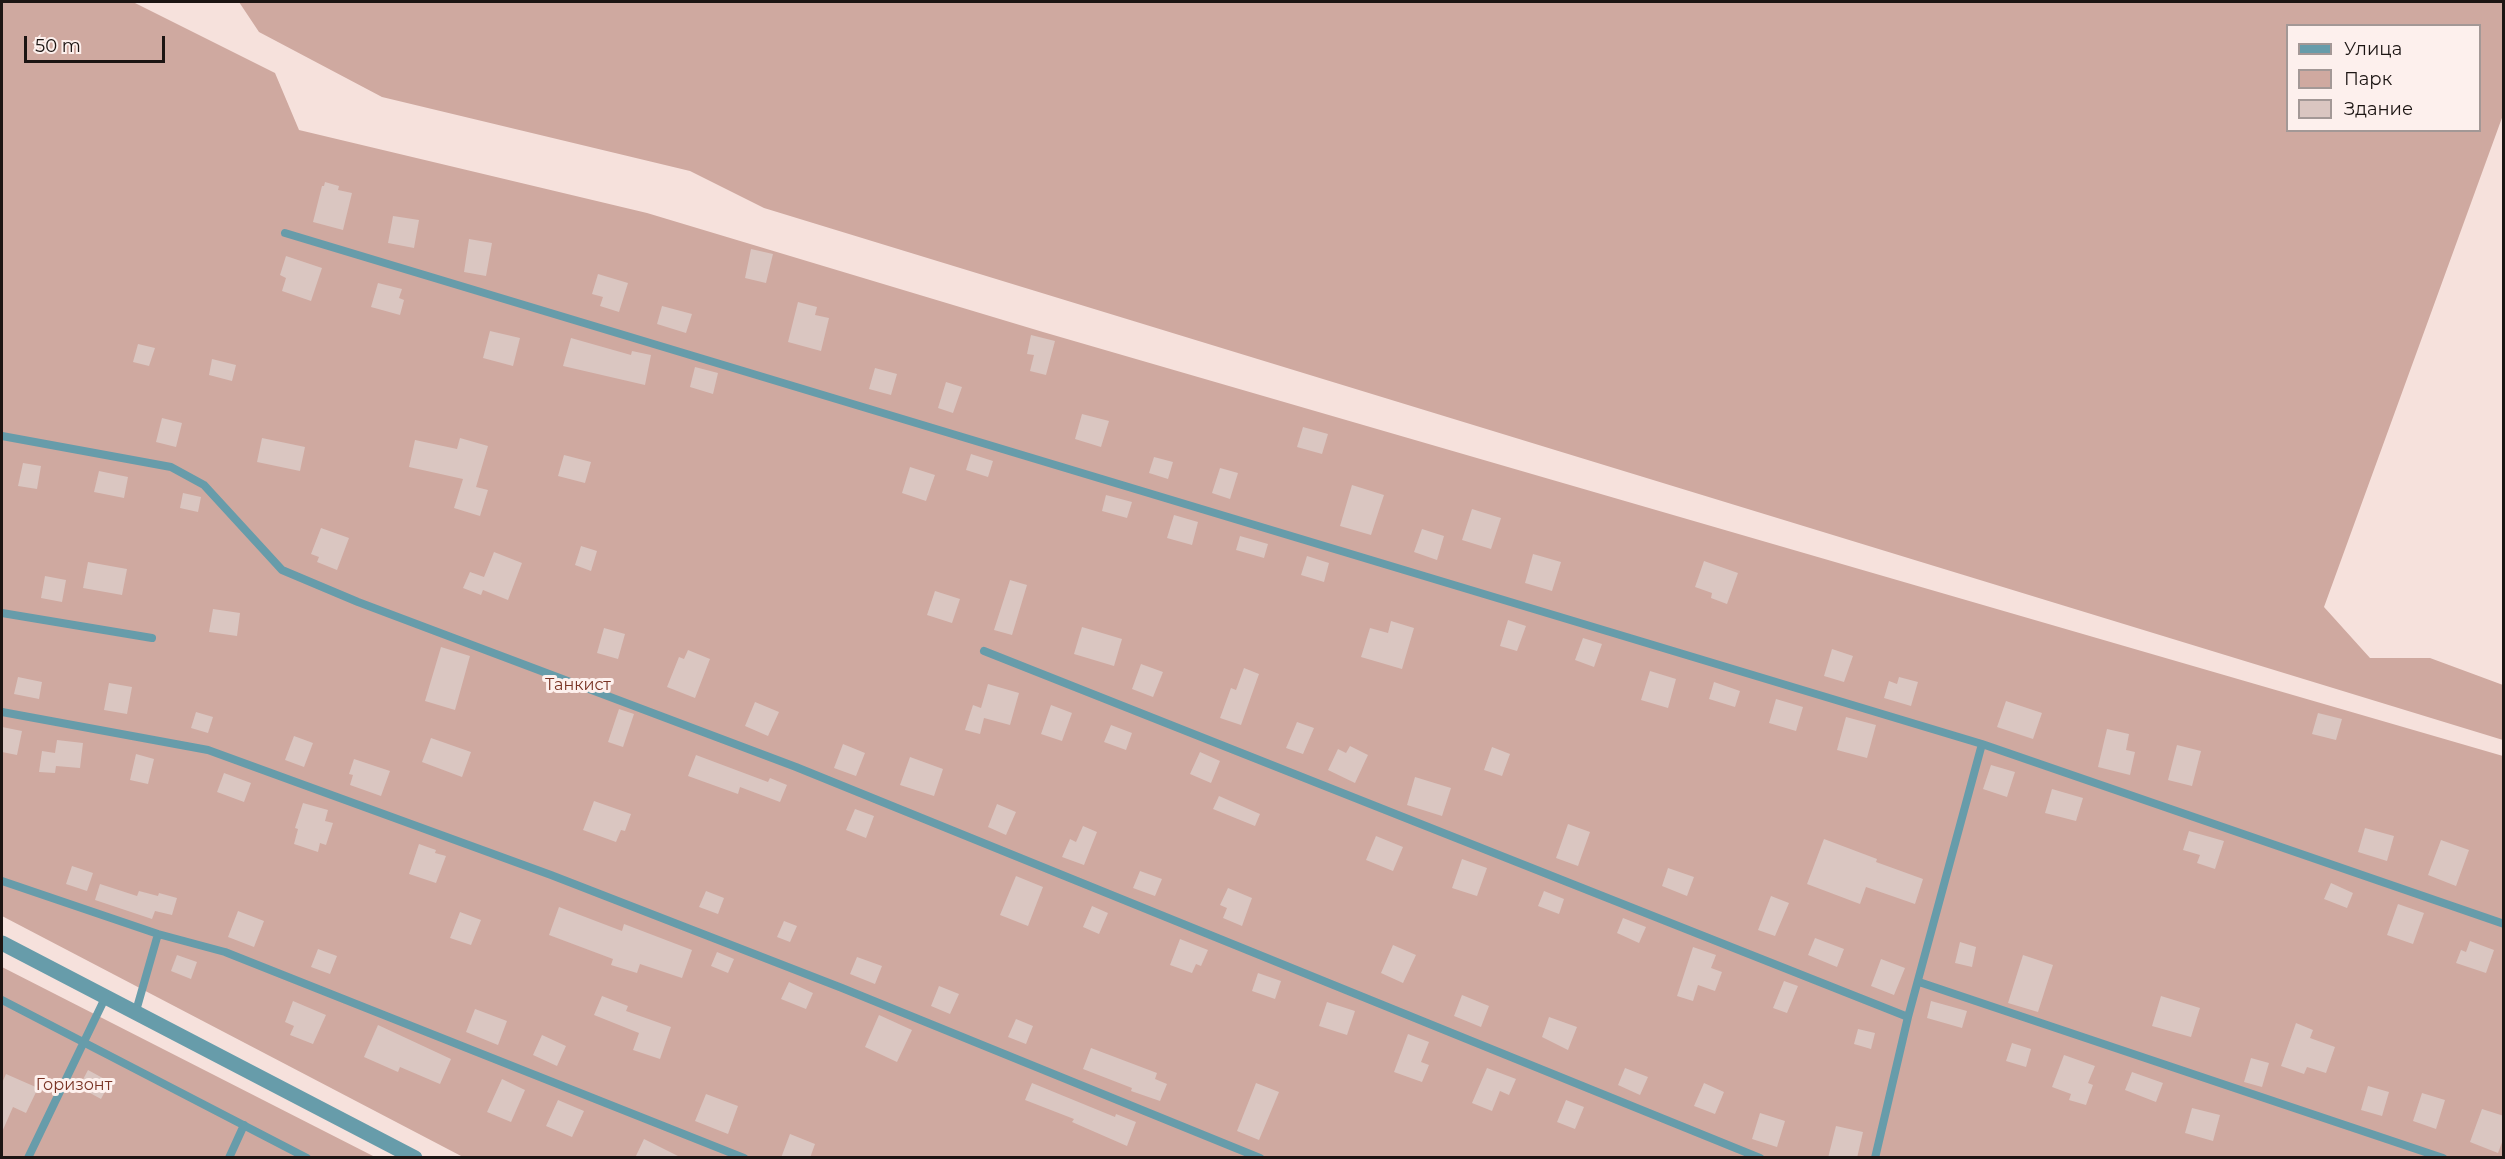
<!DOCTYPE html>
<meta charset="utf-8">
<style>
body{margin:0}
#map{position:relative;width:2505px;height:1159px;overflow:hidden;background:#f6e1dc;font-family:Montserrat,sans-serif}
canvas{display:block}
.frame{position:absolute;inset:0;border:3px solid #1c1513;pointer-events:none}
.legend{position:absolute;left:2286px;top:24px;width:195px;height:108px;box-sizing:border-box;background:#fdf0ed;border:2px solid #a39896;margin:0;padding:8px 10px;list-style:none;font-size:18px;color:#1c1513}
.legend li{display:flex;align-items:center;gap:12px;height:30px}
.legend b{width:30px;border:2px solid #a39896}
.scale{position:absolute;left:24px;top:36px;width:141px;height:27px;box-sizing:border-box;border:3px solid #1c1513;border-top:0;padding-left:8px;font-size:18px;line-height:21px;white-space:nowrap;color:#1c1513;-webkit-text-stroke:4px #fdf0ed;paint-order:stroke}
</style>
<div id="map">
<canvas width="2505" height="1159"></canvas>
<div class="frame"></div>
<ul class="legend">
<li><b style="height:8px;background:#679caa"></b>Улица</li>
<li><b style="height:16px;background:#cfa9a0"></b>Парк</li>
<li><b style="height:16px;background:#dac6c1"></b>Здание</li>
</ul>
<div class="scale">50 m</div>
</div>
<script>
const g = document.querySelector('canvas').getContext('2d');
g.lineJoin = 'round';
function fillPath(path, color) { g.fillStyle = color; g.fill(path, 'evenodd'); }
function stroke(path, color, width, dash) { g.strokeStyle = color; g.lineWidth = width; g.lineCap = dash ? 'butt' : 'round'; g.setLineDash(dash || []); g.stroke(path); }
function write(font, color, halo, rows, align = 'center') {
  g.font = font + ' Montserrat,sans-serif'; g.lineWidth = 6; g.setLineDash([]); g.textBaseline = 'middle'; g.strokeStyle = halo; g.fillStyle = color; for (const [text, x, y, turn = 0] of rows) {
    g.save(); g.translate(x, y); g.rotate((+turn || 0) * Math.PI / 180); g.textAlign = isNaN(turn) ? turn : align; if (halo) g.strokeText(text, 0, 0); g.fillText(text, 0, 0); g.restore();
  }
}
const green = new Path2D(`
 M2,2H133L275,73L299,130L647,213L1043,332L2503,756V1157H463L2,916Z
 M239,2H2503V115L2324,607L2370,658H2430L2503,685V740L764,208L690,171L382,97L259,32ZM2288,26H2480V130H2288Z
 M2,967L375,1157H2Z`);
const building = new Path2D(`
 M325,182L339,186L338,190L352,193L343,230L313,222L322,186H324Z
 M393,216L419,220L414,248L388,243Z
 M469,239L492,243L486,276L464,272Z
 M751,249L773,254L766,283L745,278Z
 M286,256L322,268L311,301L282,291L286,278L280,275Z
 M598,274L628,283L619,312L600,306L603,297L592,294Z
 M378,283L402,289L399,298L404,300L400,315L371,307Z
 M798,302L817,307L815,315L829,318L821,351L788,342Z
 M662,306L692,314L686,333L657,324Z
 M490,331L520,338L513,366L483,358Z
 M1031,335L1055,341L1046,375L1030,371L1034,355L1027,354Z
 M571,338L631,355L632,351L651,355L645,385L563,366Z
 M138,344L155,348L149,366L133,362Z
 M212,359L236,365L232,381L209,375Z
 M695,367L718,373L713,394L690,387Z
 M875,368L897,374L891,395L869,389Z
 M946,382L962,387L953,413L938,408Z
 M1082,414L1109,421L1101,447L1075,439Z
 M162,418L182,423L176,447L156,442Z
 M1303,427L1328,434L1322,454L1297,447Z
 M262,438L305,447L300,471L257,462Z
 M460,438L488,446L476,487L488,490L480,516L454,508L463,479L409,467L415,440L457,449Z
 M971,454L993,461L988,477L966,470Z
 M564,455L591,462L585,483L558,476Z
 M1154,457L1173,462L1168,479L1149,473Z
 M23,463L41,466L37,489L18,486Z
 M910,467L935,475L926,501L902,493Z
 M1220,468L1238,473L1230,499L1212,493Z
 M99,471L128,477L124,498L94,492Z
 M1352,485L1384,495L1371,535L1340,526Z
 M183,493L201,497L198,512L180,508Z
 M1106,495L1132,502L1127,518L1102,511Z
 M1472,509L1501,518L1491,549L1462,540Z
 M1174,515L1198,522L1192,545L1167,538Z
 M321,528L349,538L337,570L317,562L319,557L311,554Z
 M1422,529L1444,536L1437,560L1414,552Z
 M1240,536L1268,544L1264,558L1236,550Z
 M581,546L597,551L591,571L575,565Z
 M494,552L522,563L508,600L483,590L481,595L463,588L470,572L484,577Z
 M1533,554L1561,562L1552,591L1525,583Z
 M1307,556L1329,563L1324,582L1301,575Z
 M1704,561L1738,573L1727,604L1711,598L1712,593L1695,587Z
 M88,562L127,569L122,595L83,588Z
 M45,576L66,580L62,602L41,598Z
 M1010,580L1027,585L1012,635L994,630Z
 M935,591L960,599L952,623L927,615Z
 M213,609L240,613L237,636L209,632Z
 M1508,620L1526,626L1517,651L1500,646Z
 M1391,621L1414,628L1402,669L1361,657L1370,628L1388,633Z
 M1082,627L1122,639L1114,666L1074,654Z
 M604,628L625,634L618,659L597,653Z
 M1583,638L1602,644L1594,667L1575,660Z
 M441,647L470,656L455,710L425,701Z
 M1832,649L1853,656L1844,682L1824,676Z
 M688,650L710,659L695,698L667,687L679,657L684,659Z
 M1141,664L1163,672L1153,697L1132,689Z
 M1244,668L1259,674L1241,725L1220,718L1231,688L1236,690Z
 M1650,671L1676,679L1668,708L1641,700Z
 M18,677L42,682L39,699L14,694Z
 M1899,677L1918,682L1911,706L1884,698L1889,681L1897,684Z
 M1714,682L1740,691L1735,707L1709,699Z
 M109,683L132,687L127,714L104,710Z
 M988,684L1019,693L1010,725L984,718L980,734L965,730L973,705L981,708Z
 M1776,699L1803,707L1796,731L1769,723Z
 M2006,701L2042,713L2033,739L1997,727Z
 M755,702L779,712L768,736L745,726Z
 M1051,705L1072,713L1062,741L1041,734Z
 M619,709L634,714L623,747L608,742Z
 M196,712L213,717L208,733L191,728Z
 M2318,713L2342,719L2336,740L2312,734Z
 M1846,717L1876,725L1867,758L1837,750Z
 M1297,722L1314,728L1303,754L1286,748Z
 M1111,725L1132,733L1126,750L1104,742Z
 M2,727L22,731L17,755L2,752Z
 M2107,729L2129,734L2126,750L2135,752L2130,775L2098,767Z
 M294,736L313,743L304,767L285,760Z
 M431,738L471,752L462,777L422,762Z
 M57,740L83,743L80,768L56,766L55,773L39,772L42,751L55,753Z
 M843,744L865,753L856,776L834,768Z
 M2177,745L2201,751L2192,786L2168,780Z
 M1350,746L1368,755L1355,783L1328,770L1338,749L1346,753Z
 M1492,747L1510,754L1502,776L1484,770Z
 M1200,752L1220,761L1211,783L1190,774Z
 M136,754L154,759L148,784L130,780Z
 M696,755L768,782L770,778L787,785L780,802L740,787L738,794L688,776Z
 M910,757L943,769L934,796L900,785Z
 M354,759L390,771L381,796L350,785L353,775L349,774Z
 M1991,765L2015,772L2007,797L1983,789Z
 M224,773L251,783L244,802L217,792Z
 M1415,777L1451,788L1442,816L1407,805Z
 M2052,789L2083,798L2076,821L2045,813Z
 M1219,796L1260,814L1255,826L1213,809Z
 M594,801L631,814L625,831L621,830L616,842L583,830Z
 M303,803L328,810L325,821L333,823L326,845L320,843L318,852L294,844L298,829L295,828Z
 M997,804L1016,812L1006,835L988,827Z
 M855,809L874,816L866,838L846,830Z
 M1568,824L1590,832L1578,866L1556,858Z
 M1083,826L1097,832L1084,865L1062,857L1070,839L1076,842Z
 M2365,828L2394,836L2387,861L2358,852Z
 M2189,831L2224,841L2215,869L2197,863L2200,855L2183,850Z
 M1376,836L1403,847L1393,871L1366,860Z
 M1824,839L1877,859L1876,862L1923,879L1915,904L1866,887L1860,904L1807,884Z
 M2441,840L2469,850L2456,886L2428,875Z
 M419,844L436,850L435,853L446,856L436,883L409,874Z
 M1462,859L1487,868L1477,896L1452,888Z
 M72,866L93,873L87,891L66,884Z
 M1668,868L1694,877L1687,896L1662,886Z
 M1140,871L1162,879L1155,896L1133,888Z
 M1016,876L1043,887L1028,926L1000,915Z
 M2331,883L2353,893L2347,908L2324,899Z
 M100,884L137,896L139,891L158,896L159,893L177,898L172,915L155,911L152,919L95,900Z
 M1228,888L1252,898L1242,926L1223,918L1227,908L1220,905Z
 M706,891L724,898L718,914L699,907Z
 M1544,891L1564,899L1559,914L1538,906Z
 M1771,896L1789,903L1775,936L1758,930Z
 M2398,904L2424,913L2413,944L2387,935Z
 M1092,906L1108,913L1099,934L1083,927Z
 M559,907L622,931L624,924L692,950L682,978L640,964L637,973L611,965L613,959L549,935Z
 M238,911L264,921L254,947L228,937Z
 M460,912L481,920L471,945L450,938Z
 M1623,918L1646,927L1639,943L1617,933Z
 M784,921L797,926L790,942L777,937Z
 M1815,938L1844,949L1837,967L1808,955Z
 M1180,939L1208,950L1201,966L1196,964L1192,973L1170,965Z
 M2470,941L2494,950L2486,973L2456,963L2461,950L2466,952Z
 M1960,942L1976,947L1972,967L1955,963Z
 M1393,945L1416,955L1403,983L1381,973Z
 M1693,947L1716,955L1711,968L1722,972L1715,991L1698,985L1693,1001L1677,996Z
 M318,949L337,956L330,974L311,967Z
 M717,952L734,959L728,973L711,966Z
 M177,955L197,962L191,979L171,971Z
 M2023,955L2053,965L2038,1012L2008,1003Z
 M857,957L882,966L875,984L850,974Z
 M1881,959L1905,968L1894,995L1871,986Z
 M1258,973L1281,981L1275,999L1252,991Z
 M1784,981L1798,986L1787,1013L1773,1008Z
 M789,982L813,993L806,1009L781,999Z
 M939,986L959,994L950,1014L931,1006Z
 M1462,995L1489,1006L1481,1027L1454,1016Z
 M602,996L628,1006L626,1011L671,1027L660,1059L633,1050L639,1033L594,1015Z
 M2161,996L2200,1008L2191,1037L2152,1026Z
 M293,1001L326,1015L313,1044L290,1035L294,1026L285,1022Z
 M1931,1001L1967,1011L1962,1028L1927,1018Z
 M1327,1002L1355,1011L1347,1035L1319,1026Z
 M475,1009L507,1021L498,1045L466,1032Z
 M879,1015L912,1030L897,1062L865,1047Z
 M1549,1017L1577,1027L1568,1050L1542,1037Z
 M1016,1019L1033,1026L1026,1044L1008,1037Z
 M2296,1023L2313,1030L2310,1038L2335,1047L2326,1073L2307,1067L2304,1074L2281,1066Z
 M378,1025L451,1059L440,1084L400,1067L398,1072L364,1057Z
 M1858,1029L1875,1033L1871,1049L1854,1044Z
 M1408,1034L1429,1042L1421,1062L1429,1065L1422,1082L1394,1072Z
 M542,1035L566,1046L557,1066L533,1055Z
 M2012,1043L2031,1049L2026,1067L2006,1061Z
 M1091,1048L1157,1073L1155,1079L1167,1084L1160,1101L1131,1091L1132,1088L1083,1069Z
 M2064,1055L2095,1066L2088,1083L2093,1085L2086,1105L2069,1100L2071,1094L2052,1087Z
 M2251,1058L2269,1063L2262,1087L2244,1082Z
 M1487,1068L1516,1079L1509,1095L1500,1091L1492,1111L1472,1103Z
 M1625,1068L1648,1077L1640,1095L1618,1085Z
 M88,1070L110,1082L101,1099L79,1087Z
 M2132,1072L2163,1083L2156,1102L2125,1090Z
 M6,1074L38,1088L26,1113L13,1107L2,1132V1083Z
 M502,1079L525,1090L511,1122L487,1112Z
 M1032,1083L1115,1117L1116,1114L1136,1122L1127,1146L1072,1122L1074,1119L1025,1100Z
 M1256,1083L1279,1092L1259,1140L1237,1131Z
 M1704,1083L1724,1092L1715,1114L1694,1106Z
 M2368,1086L2389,1092L2382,1116L2361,1110Z
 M2422,1093L2445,1100L2436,1129L2413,1121Z
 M706,1094L738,1106L728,1134L695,1121Z
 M558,1100L584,1111L572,1137L546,1126Z
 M1566,1100L1584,1107L1575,1129L1557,1122Z
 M2192,1108L2220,1115L2213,1141L2185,1133Z
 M2482,1109L2504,1116V1137L2498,1153L2470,1142Z
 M1760,1113L1785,1121L1777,1147L1752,1139Z
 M1836,1126L1863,1132L1857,1158H1828Z
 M790,1134L815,1144L810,1158H781Z
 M644,1139L682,1158H635Z`);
const service = new Path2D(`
 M285,233L1982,744L2504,924
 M2,436L171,467L204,485L282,570L358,602L796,767L1760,1158
 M2,613L152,638
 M984,651L1908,1017
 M2,712L208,750L551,875L842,988L1260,1158
 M2,881L158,934L225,952L744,1158
 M1919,982L2443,1158
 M2,1000L307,1158
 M136,1011L158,934
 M28,1158L106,996
 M229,1158L244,1125
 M1875,1158L1908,1017L1982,744`);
const tertiary = new Path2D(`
 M2,943L415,1158`);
const parkNames = [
 ["Танкист",578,685],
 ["Горизонт",74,1085]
];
fillPath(green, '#cfa9a0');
fillPath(building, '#dac6c1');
stroke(service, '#679caa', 8);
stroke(tertiary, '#679caa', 15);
write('16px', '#793324', '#fdf0ed', parkNames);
</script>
